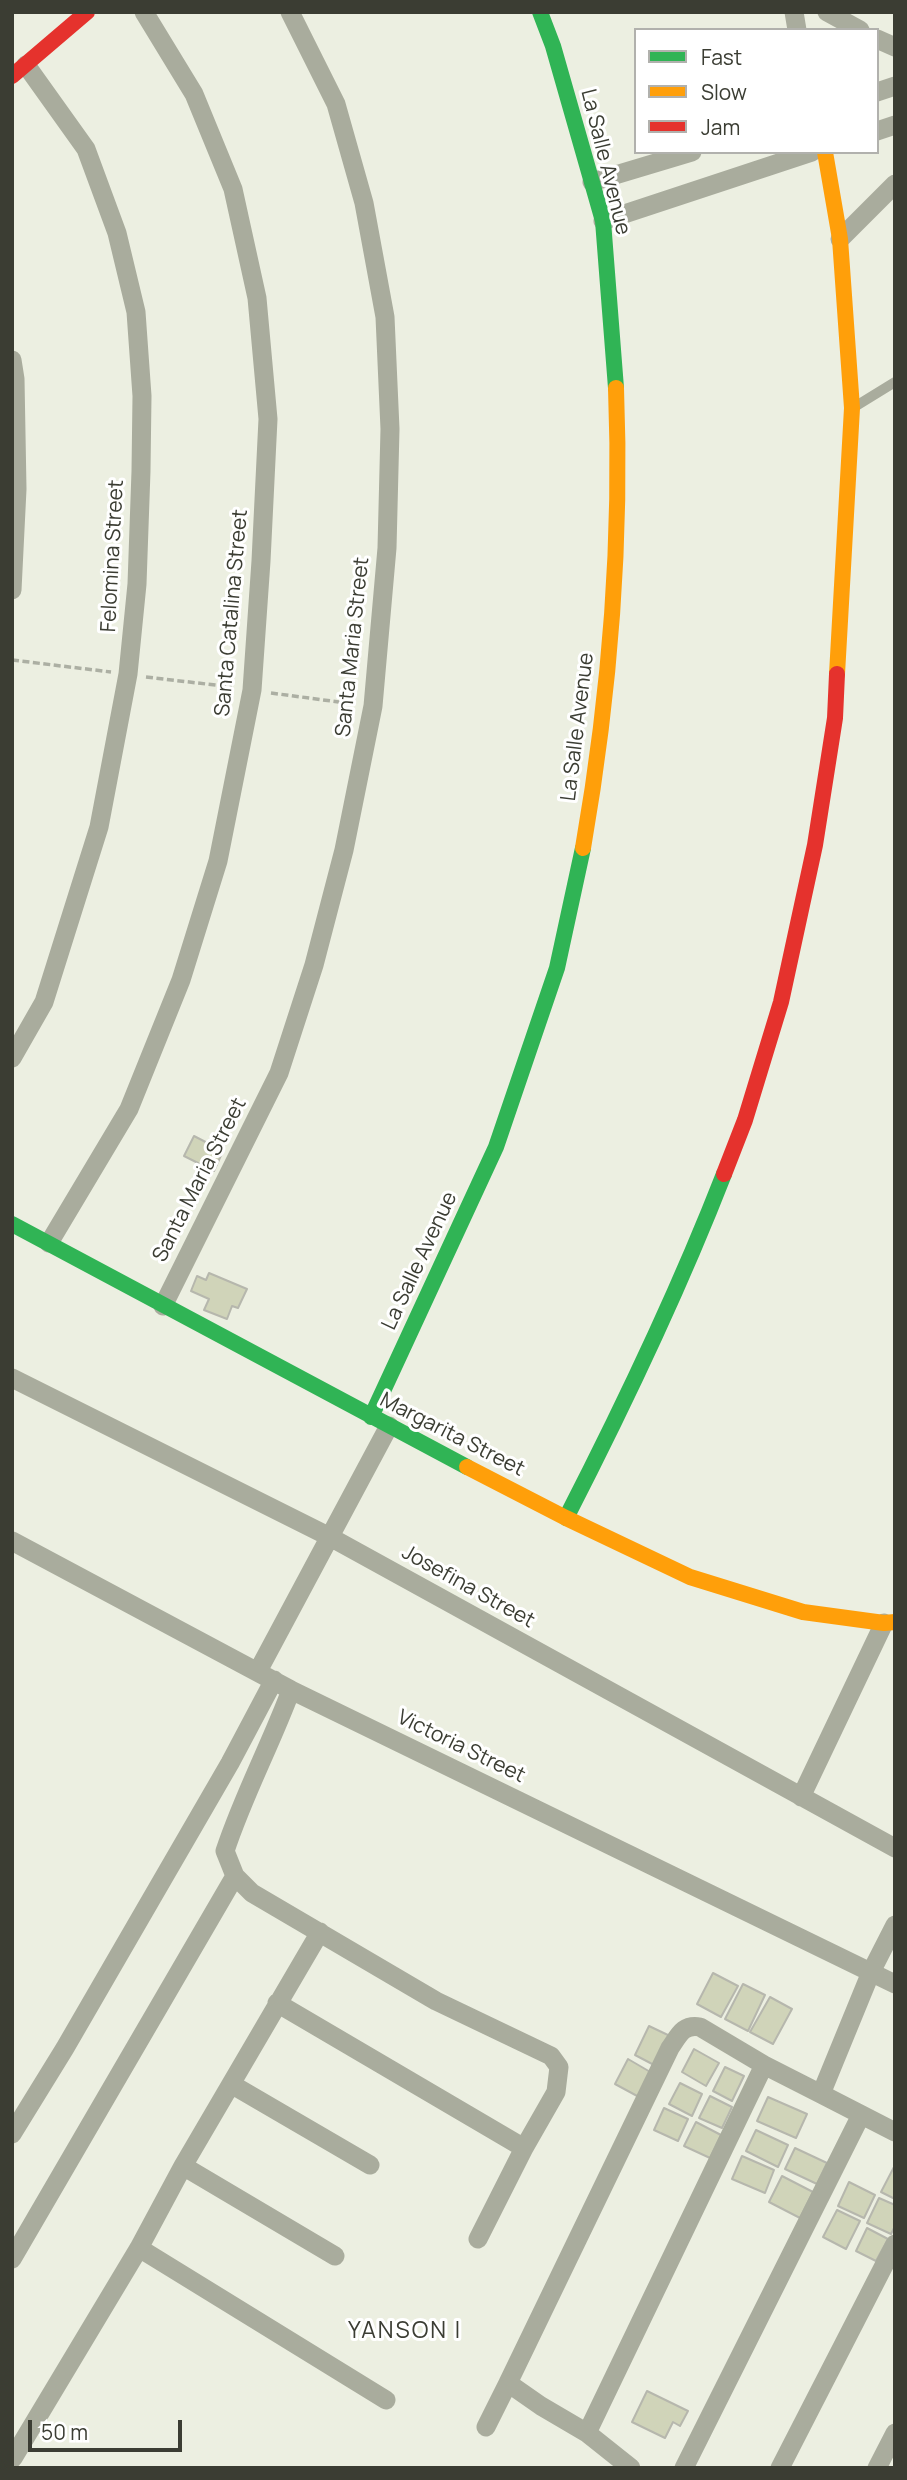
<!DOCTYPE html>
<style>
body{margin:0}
#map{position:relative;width:907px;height:2480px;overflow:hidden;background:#ecefe1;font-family:Manrope,sans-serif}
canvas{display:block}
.frame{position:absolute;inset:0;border:14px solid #3b3d33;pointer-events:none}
.legend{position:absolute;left:634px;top:28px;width:245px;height:126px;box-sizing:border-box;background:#fff;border:2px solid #b1b1ad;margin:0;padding:9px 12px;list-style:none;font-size:21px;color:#3b3d33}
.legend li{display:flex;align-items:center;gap:14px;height:35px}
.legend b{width:35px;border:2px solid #b1b1ad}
.scale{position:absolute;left:28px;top:2420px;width:154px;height:32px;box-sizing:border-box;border:4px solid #3b3d33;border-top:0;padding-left:9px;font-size:21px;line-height:24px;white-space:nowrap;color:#3b3d33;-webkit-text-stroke:5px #fff;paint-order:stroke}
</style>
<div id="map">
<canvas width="907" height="2480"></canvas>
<div class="frame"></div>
<ul class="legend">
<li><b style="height:9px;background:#30b455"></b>Fast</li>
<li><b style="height:9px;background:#ff9f0a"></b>Slow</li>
<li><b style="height:9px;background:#e5322d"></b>Jam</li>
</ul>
<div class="scale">50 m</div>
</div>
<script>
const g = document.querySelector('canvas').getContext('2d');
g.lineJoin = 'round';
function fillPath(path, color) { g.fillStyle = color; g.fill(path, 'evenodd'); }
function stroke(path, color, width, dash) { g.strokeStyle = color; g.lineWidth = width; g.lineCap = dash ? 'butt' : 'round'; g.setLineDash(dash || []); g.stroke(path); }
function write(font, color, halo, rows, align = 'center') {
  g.font = font + ' Manrope,sans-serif'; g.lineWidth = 6; g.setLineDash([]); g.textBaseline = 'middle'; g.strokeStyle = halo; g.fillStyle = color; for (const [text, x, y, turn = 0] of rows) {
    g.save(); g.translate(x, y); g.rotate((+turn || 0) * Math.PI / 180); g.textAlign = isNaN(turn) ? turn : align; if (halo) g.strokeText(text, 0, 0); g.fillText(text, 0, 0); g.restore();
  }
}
const building = new Path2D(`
 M194,1136L223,1151L214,1171L184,1156Z
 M209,1273L247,1289L238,1308L232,1306L227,1319L204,1310L209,1299L191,1291L197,1276L206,1280Z
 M713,1973L738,1986L721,2017L697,2004Z
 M743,1984L765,1995L748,2031L725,2019Z
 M770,1997L792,2009L773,2044L750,2032Z
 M649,2026L670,2036L656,2066L635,2055Z
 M694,2049L719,2063L706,2086L682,2072Z
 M628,2059L652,2073L639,2097L615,2084Z
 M725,2067L744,2076L732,2101L713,2091Z
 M680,2083L702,2094L692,2116L669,2104Z
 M710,2096L732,2107L722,2128L699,2118Z
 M768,2097L807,2114L796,2138L757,2121Z
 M664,2108L688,2119L678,2141L654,2130Z
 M696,2122L721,2135L710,2158L684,2146Z
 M756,2130L788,2145L778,2167L746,2151Z
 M795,2148L827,2163L817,2184L785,2169Z
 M742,2156L774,2170L765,2193L732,2179Z
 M895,2165V2199L881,2192Z
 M782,2176L813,2192L800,2218L769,2202Z
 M849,2182L875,2195L864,2218L838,2206Z
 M879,2198L895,2205V2226L891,2234L867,2223Z
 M837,2210L860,2221L846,2249L823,2237Z
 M867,2228L888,2239L876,2261L856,2251Z
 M647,2391L688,2411L680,2426L673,2422L665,2438L632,2422Z`);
const path = new Path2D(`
 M12,660L111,672
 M146,677L232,687
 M271,693L354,704`);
const lane = new Path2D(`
 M856,406L895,382`);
const street = new Path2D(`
 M794,12L797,30
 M827,12L860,30
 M877,39L895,47
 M877,92L895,86
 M877,131L895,125
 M592,182L692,152
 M603,221L812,152
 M840,239L895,184
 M12,360L15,379L17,489L12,590
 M12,1058L44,1002L99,827L128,674L137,584L141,471L142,396L136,312L117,233L86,149L26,65
 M49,1243L129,1109L181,980L218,861L252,690L261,561L268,419L257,298L233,189L194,94L144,12
 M163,1306L279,1073L314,965L344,850L373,706L387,548L390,429L385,317L364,203L336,104L290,12
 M12,1378L330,1537L895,1848
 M12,1541L291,1690L895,1984
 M258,1671L389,1426
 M291,1690C271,1744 243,1796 225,1851L235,1876L252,1893L436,2001L551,2056L559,2067L556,2092L524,2148L478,2239
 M801,1797L884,1623
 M895,1925L871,1972L821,2094L895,2132
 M277,2003L524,2148
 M231,2084L370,2165
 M12,2134L65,2048L230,1763L274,1680
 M183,2166L335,2256
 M139,2248L386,2400
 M12,2259L235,1876
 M486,2427L508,2383
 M587,2433L764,2065
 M13,2458L139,2248L183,2166L320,1932
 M631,2468L587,2433L541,2406L508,2383L670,2048C679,2035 683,2024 700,2027L764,2065L821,2094
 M684,2468L861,2115
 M780,2468L895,2244
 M877,2468L895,2433`);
const fast = new Path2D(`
 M540,12L553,46L603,221L616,388
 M12,1224L467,1467
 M371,1417L496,1147L557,968L583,848
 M566,1518C624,1405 678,1292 724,1174`);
const slow = new Path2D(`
 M825,152L840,239L852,408L837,674
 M583,848C609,699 622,539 616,388
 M467,1467L566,1518L690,1577L803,1612L884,1623L895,1622`);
const jam = new Path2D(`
 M12,76L87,12
 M724,1174L745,1120L781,1002L815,845L835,718L837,674`);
const streetNames = [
 ["La Salle Avenue",605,162,76],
 ["Felomina Street",113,556,-87],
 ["Santa Catalina Street",232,613,-85],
 ["Santa Maria Street",353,647,-84],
 ["La Salle Avenue",578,727,-83],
 ["Santa Maria Street",200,1180,-63],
 ["La Salle Avenue",420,1261,-65],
 ["Margarita Street",452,1435,27],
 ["Josefina Street",468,1587,29],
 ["Victoria Street",461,1747,26]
];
const neighbourhoodNames = [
 ["YANSON I",405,2332]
];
fillPath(building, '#d0d4b9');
stroke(building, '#b6b7ad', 2);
stroke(path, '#acafa3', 3.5, [7, 3.5]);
stroke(lane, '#a9ac9d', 10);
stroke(street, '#a9ac9d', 19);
stroke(fast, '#30b455', 16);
stroke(slow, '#ff9f0a', 16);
stroke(jam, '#e5322d', 16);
write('21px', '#3b3d33', '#fff', streetNames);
g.letterSpacing = '2px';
write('23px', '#3b3d33', '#fff', neighbourhoodNames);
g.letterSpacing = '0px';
</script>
